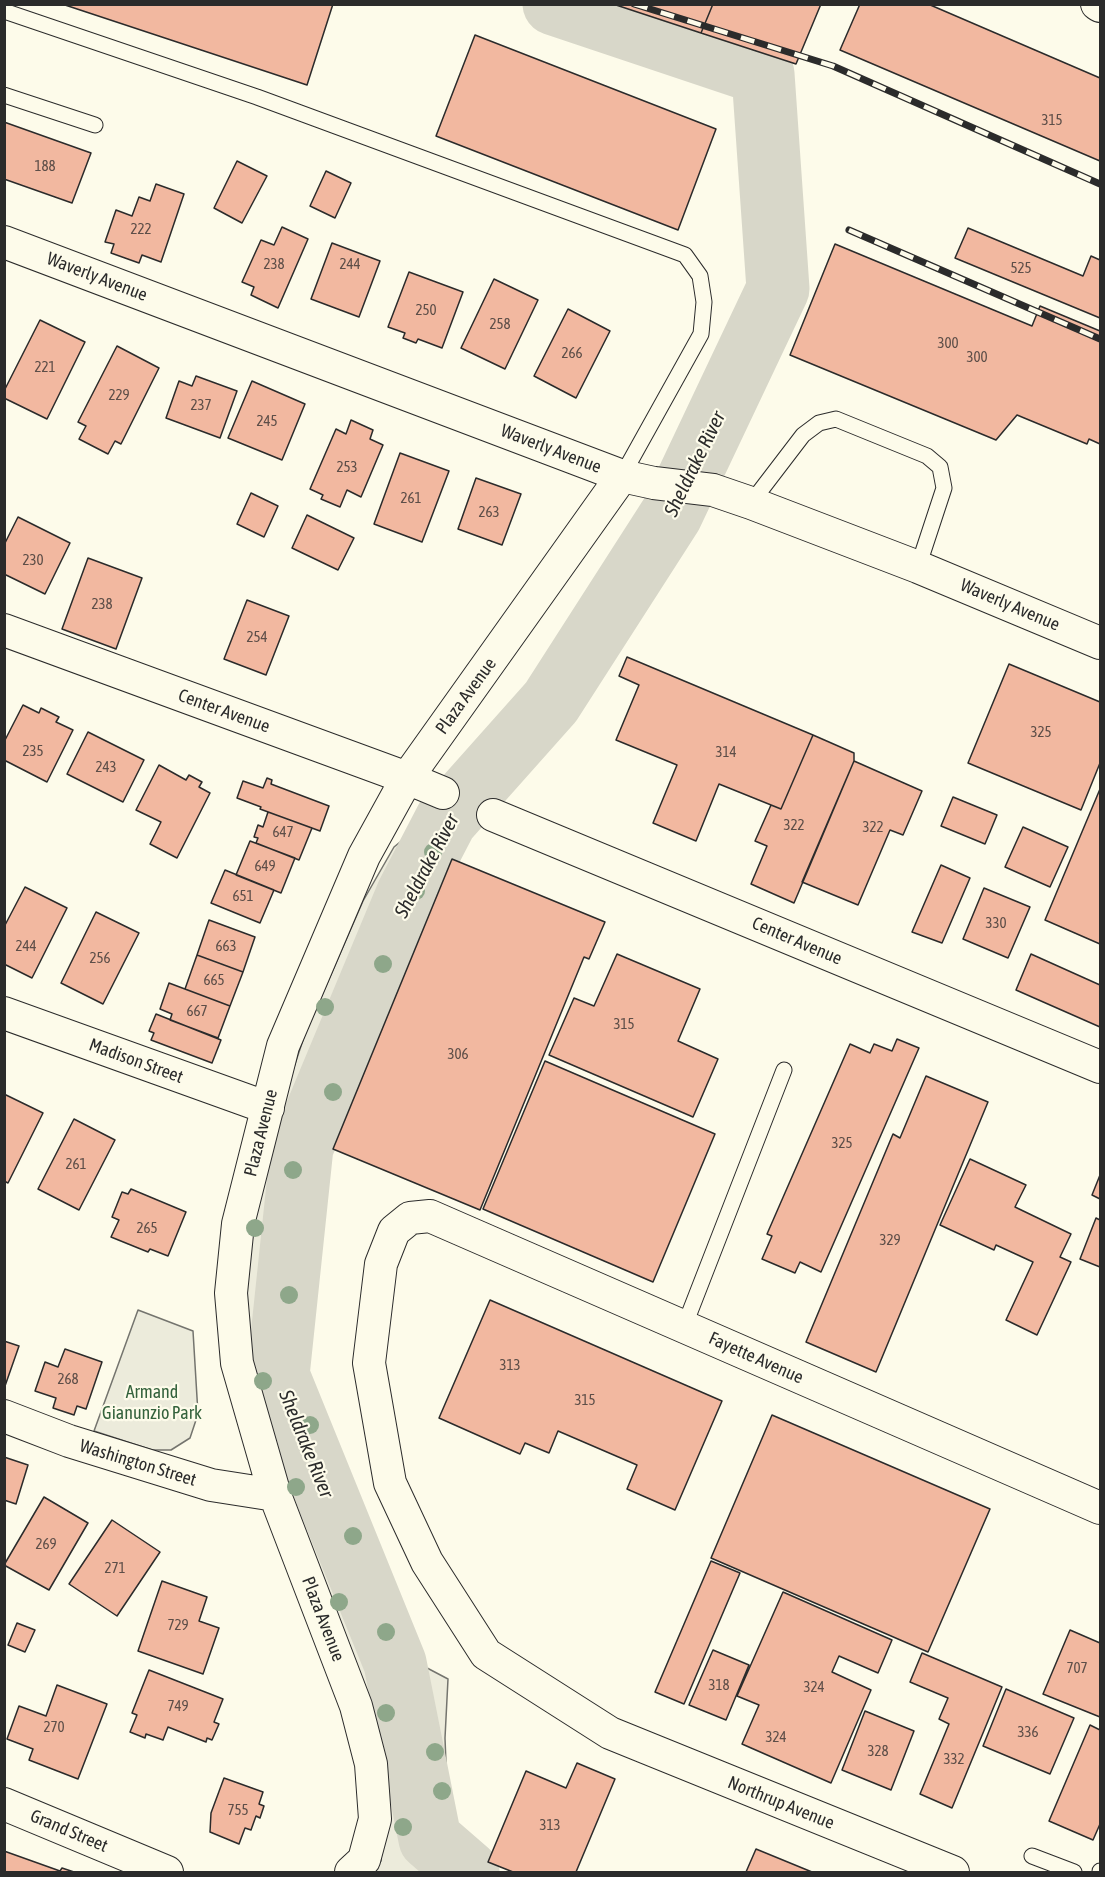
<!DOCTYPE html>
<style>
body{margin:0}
#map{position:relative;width:1105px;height:1877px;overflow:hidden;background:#fdfbea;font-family:"Asap Condensed",sans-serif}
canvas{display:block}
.frame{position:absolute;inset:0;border:6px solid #2b2b2b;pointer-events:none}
</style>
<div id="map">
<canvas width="1105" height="1877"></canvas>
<div class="frame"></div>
</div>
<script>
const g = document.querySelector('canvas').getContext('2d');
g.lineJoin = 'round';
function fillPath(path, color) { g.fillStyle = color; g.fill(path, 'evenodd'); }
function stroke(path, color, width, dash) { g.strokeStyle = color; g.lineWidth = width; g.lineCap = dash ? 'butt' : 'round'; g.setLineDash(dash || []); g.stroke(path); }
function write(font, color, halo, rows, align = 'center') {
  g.font = font + ' "Asap Condensed",sans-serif'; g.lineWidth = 4.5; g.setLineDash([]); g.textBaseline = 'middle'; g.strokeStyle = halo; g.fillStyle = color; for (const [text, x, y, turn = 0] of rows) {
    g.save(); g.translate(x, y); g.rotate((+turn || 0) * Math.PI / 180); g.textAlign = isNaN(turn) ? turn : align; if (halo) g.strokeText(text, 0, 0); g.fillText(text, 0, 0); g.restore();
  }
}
const green = new Path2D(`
 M441,822L483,824L443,850L318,1144L302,1373L318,1421L410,1659L448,1679L445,1738L449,1841L492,1872H370L381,1861L386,1791L245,1376L239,1287L259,1172L305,1034L363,901L394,847L416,829Z
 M138,1310L193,1331L198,1414L190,1438L171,1450H152L94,1431Z`);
const river = new Path2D(`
 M468,1872L430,1839L395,1663L278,1375L302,1147L408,893L446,820L551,702L671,515L778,289L763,74L554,4`);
const building = new Path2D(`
 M62,4H333L307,85Z
 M613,4H713L701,33Z
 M713,4H821L796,64L701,33Z
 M860,4H928L1100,78V161L840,50Z
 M475,35L716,129L678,230L436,136Z
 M4,122L91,153L72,203L4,179Z
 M237,161L267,176L242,223L214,208Z
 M326,171L351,183L335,218L310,206Z
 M156,184L184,194L161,262L142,255L139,263L111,253L114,244L105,242L116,210L132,216L139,197L150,201Z
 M282,227L308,239L278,308L251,295L254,287L242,282L261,240L274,245Z
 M968,228L1083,276L1091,256L1100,260V318L955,258Z
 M332,243L380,261L359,317L311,299Z
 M835,244L1032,326L1040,306L1100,331V444L1089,439L1087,444L1017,415L996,440L790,355Z
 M409,272L463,292L442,348L418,339L416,343L403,338L405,333L388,327Z
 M494,279L538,300L505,369L461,348Z
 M568,309L610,331L576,398L534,376Z
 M40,320L85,342L47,419L4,398V391Z
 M117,346L159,368L121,444L115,441L108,454L79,439L86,426L78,422Z
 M196,376L237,391L220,438L166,418L179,381L192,386Z
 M252,381L305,404L282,460L228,438Z
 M351,420L373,430L370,439L383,445L361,497L347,490L340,507L321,499L323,495L310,489L336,429L346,434Z
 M400,453L449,471L422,542L374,524Z
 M476,478L521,494L502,545L458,529Z
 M251,493L278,506L264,537L237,524Z
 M307,515L354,538L338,570L292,548Z
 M18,517L70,543L45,594L4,574V545Z
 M88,558L142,578L116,649L62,629Z
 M247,600L289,616L266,675L224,659Z
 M627,657L813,735L781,809L719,784L696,841L653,823L677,765L616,740L639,685L619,676Z
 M1009,664L1100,702V763L1081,810L968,763Z
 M23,705L39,713L41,708L59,717L56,722L73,730L47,782L4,760V742Z
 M88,732L144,760L123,802L67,774Z
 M813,735L854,753V761L794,903L751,884L767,846L755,841L771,805L781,809Z
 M854,761L922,791L903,835L890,830L858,905L802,882Z
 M159,765L186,780L189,775L202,782L199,787L210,793L177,858L150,844L161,822L136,810Z
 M267,778L272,780L271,784L329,806L320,831L260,809L261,807L237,798L243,781L263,788Z
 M1100,789V944L1045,920Z
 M953,797L997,815L985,844L941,826Z
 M268,812L312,828L299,860L256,843L258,838L254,837L258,825L263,827Z
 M1023,827L1068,847L1050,887L1005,867Z
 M250,841L295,858L281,893L236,875Z
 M452,859L605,922L589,959L584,957L480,1210L333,1149Z
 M941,865L970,878L942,943L912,932Z
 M225,870L274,890L260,923L211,903Z
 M25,887L67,908L32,978L4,964V927Z
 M984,888L1030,907L1008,958L963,939Z
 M96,912L139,933L103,1004L61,983Z
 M209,920L255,937L243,972L197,955Z
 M617,954L700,989L678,1041L718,1059L693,1117L549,1055L574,998L594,1006Z
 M1031,954L1100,985V1027L1016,990Z
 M197,955L243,972L230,1006L185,989Z
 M169,983L230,1006L218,1038L170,1020L172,1014L160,1009Z
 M156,1014L221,1040L212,1063L151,1040L154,1033L149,1031Z
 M897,1039L919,1048L821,1272L800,1262L795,1273L762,1259L772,1236L767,1234L850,1044L870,1053L874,1044L892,1051Z
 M545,1061L715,1134L653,1282L483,1209Z
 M926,1076L988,1102L876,1372L806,1342L893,1134L900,1138Z
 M4,1094L43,1113L8,1183L4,1181Z
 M74,1119L115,1140L79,1210L38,1189Z
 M970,1159L1026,1185L1015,1207L1071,1234L1060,1257L1071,1262L1037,1335L1006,1320L1033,1262L996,1245L994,1250L940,1225Z
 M1100,1175V1199L1092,1195Z
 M131,1189L186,1212L168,1256L150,1249L148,1252L111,1237L119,1220L112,1217L122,1192L128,1194Z
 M1096,1218L1100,1220V1267L1080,1259Z
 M490,1300L722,1401L675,1510L627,1489L637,1465L558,1431L549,1453L525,1443L520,1454L439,1418Z
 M4,1341L19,1346L5,1386H4Z
 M65,1349L102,1362L86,1409L77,1406L74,1415L53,1408L56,1398L35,1391L45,1362L58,1367Z
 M772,1415L990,1509L928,1652L711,1558Z
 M4,1457L28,1465L16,1504L4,1500Z
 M44,1497L88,1523L49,1590L4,1565Z
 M112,1520L160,1552L117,1616L69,1584Z
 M711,1561L740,1573L684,1704L655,1692Z
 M162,1581L207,1597L199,1621L219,1628L203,1674L138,1651Z
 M783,1592L892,1640L878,1673L839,1656L832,1672L871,1690L831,1783L742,1744L759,1705L737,1696Z
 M17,1623L35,1630L25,1652L8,1645Z
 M1070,1630L1100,1643V1717L1043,1694Z
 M713,1650L749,1665L726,1720L689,1705Z
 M922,1653L1002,1687L952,1808L920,1794L949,1724L939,1719L948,1698L910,1682Z
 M149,1670L223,1699L214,1722L219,1724L212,1740L207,1738L206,1742L168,1727L163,1740L146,1734L145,1738L130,1732L137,1715L132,1713Z
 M57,1685L107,1704L78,1779L29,1760L33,1749L7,1739L19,1706L46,1716Z
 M1006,1689L1074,1718L1050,1774L983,1746Z
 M865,1711L914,1731L891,1790L842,1770Z
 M1090,1725L1100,1730V1824L1093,1840L1049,1821Z
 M577,1763L615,1779L576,1872H513L488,1862L526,1771L566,1788Z
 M224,1778L263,1792L259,1804L264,1806L260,1818L256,1816L251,1830L245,1828L239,1844L210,1832L211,1813Z
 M756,1849L812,1872H746Z
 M4,1851L60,1871L62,1868L74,1872H4Z`);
const service = new Path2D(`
 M4,11L257,97L685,255L700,276L704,302L701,334L622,476
 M4,95L95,125
 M751,503L803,435L819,423L836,419L927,456L940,467L944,488L918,567
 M684,1327L784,1070
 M1032,1856L1074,1872
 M1100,1872V1871`);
const minor = new Path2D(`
 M1097,4L1100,6
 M4,242L622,476L654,483L713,490L751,503L918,567L1100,643
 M4,630L407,778L443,793
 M493,815L1100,1067
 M4,1013L268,1108
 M4,1416L69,1441L211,1485L275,1495
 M4,1804L167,1872
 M351,1872L364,1860L375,1819L371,1764L356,1706L275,1495L237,1363L231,1293L238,1224L283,1046L364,856L407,778L622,476
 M953,1872L610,1733L486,1654L427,1562L390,1483L369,1363L381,1264L394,1231L410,1218L430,1216L1100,1508`);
const rail = new Path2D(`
 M634,4L833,66L1100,184
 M849,230L1100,339`);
const trees = [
 [433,852],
 [416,891],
 [383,964],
 [325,1007],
 [333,1092],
 [293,1170],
 [255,1228],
 [289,1295],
 [263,1381],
 [310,1425],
 [296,1487],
 [353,1536],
 [339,1602],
 [386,1632],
 [386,1713],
 [435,1752],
 [442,1791],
 [403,1827]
];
const numberNames = [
 ["315",1052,120],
 ["188",45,166],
 ["222",141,229],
 ["238",274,264],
 ["244",350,264],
 ["525",1021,268],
 ["250",426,310],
 ["258",500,324],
 ["300",948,343],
 ["266",572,353],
 ["300",977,357],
 ["221",45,367],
 ["229",119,395],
 ["237",201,405],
 ["245",267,421],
 ["253",347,467],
 ["261",411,498],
 ["263",489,512],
 ["230",33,560],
 ["238",102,604],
 ["254",257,637],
 ["325",1041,732],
 ["235",33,751],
 ["314",726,752],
 ["243",106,767],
 ["322",794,825],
 ["322",873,827],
 ["647",283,832],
 ["649",265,866],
 ["651",243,896],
 ["330",996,923],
 ["244",26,946],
 ["663",226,946],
 ["256",100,958],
 ["665",214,980],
 ["667",197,1011],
 ["315",624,1024],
 ["306",458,1054],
 ["325",842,1143],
 ["261",76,1164],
 ["265",147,1228],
 ["329",890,1240],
 ["313",510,1365],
 ["268",68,1379],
 ["315",585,1400],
 ["269",46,1544],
 ["271",115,1568],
 ["729",178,1625],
 ["707",1077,1668],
 ["318",719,1685],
 ["324",814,1687],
 ["749",178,1706],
 ["270",54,1727],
 ["336",1028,1732],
 ["324",776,1737],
 ["328",878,1751],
 ["332",954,1759],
 ["755",238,1810],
 ["313",550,1825]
];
const streetNames = [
 ["Waverly Avenue",97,277,21],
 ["Waverly Avenue",551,449,21],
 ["Waverly Avenue",1010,605,23],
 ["Plaza Avenue",466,696,-54],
 ["Center Avenue",224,711,20],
 ["Center Avenue",797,941,23],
 ["Madison Street",136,1061,20],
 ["Plaza Avenue",261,1133,-76],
 ["Fayette Avenue",756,1358,24],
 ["Washington Street",138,1463,17],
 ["Plaza Avenue",323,1619,69],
 ["Northrup Avenue",781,1803,22],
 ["Grand Street",69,1831,23]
];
const parkNames = [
 ["Armand",152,1392],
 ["Gianunzio Park",152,1413]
];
const waterNames = [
 ["Sheldrake River",695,464,-64],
 ["Sheldrake River",427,866,-62],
 ["Sheldrake River",306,1444,68]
];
fillPath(green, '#ecebdb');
stroke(green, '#74746e', 1.5);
stroke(river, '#d8d7c9', 63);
fillPath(building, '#f2b8a0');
stroke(building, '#2b2b2b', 1.5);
stroke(service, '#2b2b2b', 17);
stroke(minor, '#2b2b2b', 34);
stroke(service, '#fdfbea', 15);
stroke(minor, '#fdfbea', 32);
stroke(rail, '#2b2b2b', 7);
stroke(rail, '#fdfbea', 4.5, [14]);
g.fillStyle = '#8ea78a';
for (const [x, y] of trees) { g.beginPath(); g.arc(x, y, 9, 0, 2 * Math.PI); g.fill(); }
write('15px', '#5d4e48', null, numberNames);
write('18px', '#2b2b2b', '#fdfbea', streetNames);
write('18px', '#34623c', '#fdfbea', parkNames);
write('italic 20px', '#2b2b2b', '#fdfbea', waterNames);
</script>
